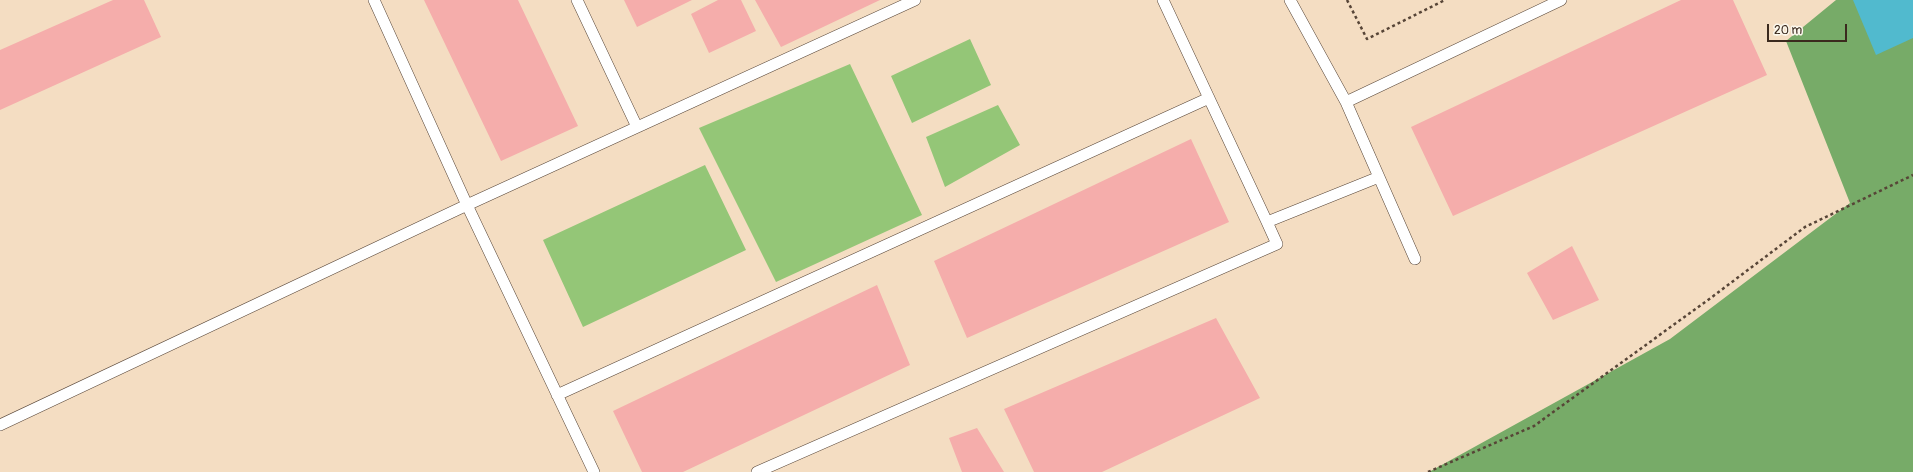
<!DOCTYPE html>
<style>
body{margin:0}
#map{position:relative;width:1913px;height:472px;overflow:hidden;background:#f4ddc2;font-family:Pangolin,sans-serif}
canvas{display:block}
.scale{position:absolute;left:1767px;top:24px;width:80px;height:18px;box-sizing:border-box;border:2px solid #3b2a1e;border-top:0;padding-left:5px;font-size:12px;line-height:14px;white-space:nowrap;color:#3b2a1e;-webkit-text-stroke:3px #fbf7ec;paint-order:stroke}
</style>
<div id="map">
<canvas width="1913" height="472"></canvas>
<div class="scale">20 m</div>
</div>
<script>
const g = document.querySelector('canvas').getContext('2d');
g.lineJoin = 'round';
function fillPath(path, color) { g.fillStyle = color; g.fill(path, 'evenodd'); }
function stroke(path, color, width, dash) { g.strokeStyle = color; g.lineWidth = width; g.lineCap = dash ? 'butt' : 'round'; g.setLineDash(dash || []); g.stroke(path); }
const green = new Path2D(`
 M970,39L991,85L912,123L891,76Z
 M850,64L922,215L776,282L699,128Z
 M998,105L1020,145L945,187L926,137Z
 M705,165L746,250L583,327L543,240Z`);
const forest = new Path2D(`
 M1836,0H1913V472H1429L1670,339L1850,203L1786,41Z`);
const water = new Path2D(`
 M1853,0H1913V38L1876,55Z`);
const building = new Path2D(`
 M113,0H144L161,37L0,110V50Z
 M424,0H518L578,126L501,161Z
 M624,0H692L637,27Z
 M718,0H741L756,31L709,53L691,14Z
 M755,0H880L781,47Z
 M1681,0H1733L1767,75L1453,216L1411,127Z
 M1191,139L1229,222L967,338L934,261Z
 M1572,246L1599,300L1553,320L1527,273Z
 M877,285L910,365L683,472H642L613,411Z
 M1216,318L1260,398L1102,472H1034L1004,409Z
 M977,428L1004,472H962L949,438Z`);
const path = new Path2D(`
 M1347,0L1367,39L1445,0
 M1428,472L1534,426L1712,297L1805,227L1913,175`);
const service = new Path2D(`
 M374,0L467,205L594,472
 M577,0L637,127
 M1163,0L1267,222L1379,177
 M1290,0L1346,102L1561,0
 M1346,102L1415,259
 M557,395L1209,98
 M0,425L467,205L915,0
 M757,472L1277,244L1267,222`);
fillPath(green, '#94c677');
fillPath(forest, '#77ab68');
fillPath(water, '#51bace');
fillPath(building, '#f5adab');
stroke(service, '#574537', 12);
stroke(path, '#574537', 2.5, [3, 3]);
stroke(service, '#fff', 11);
</script>
